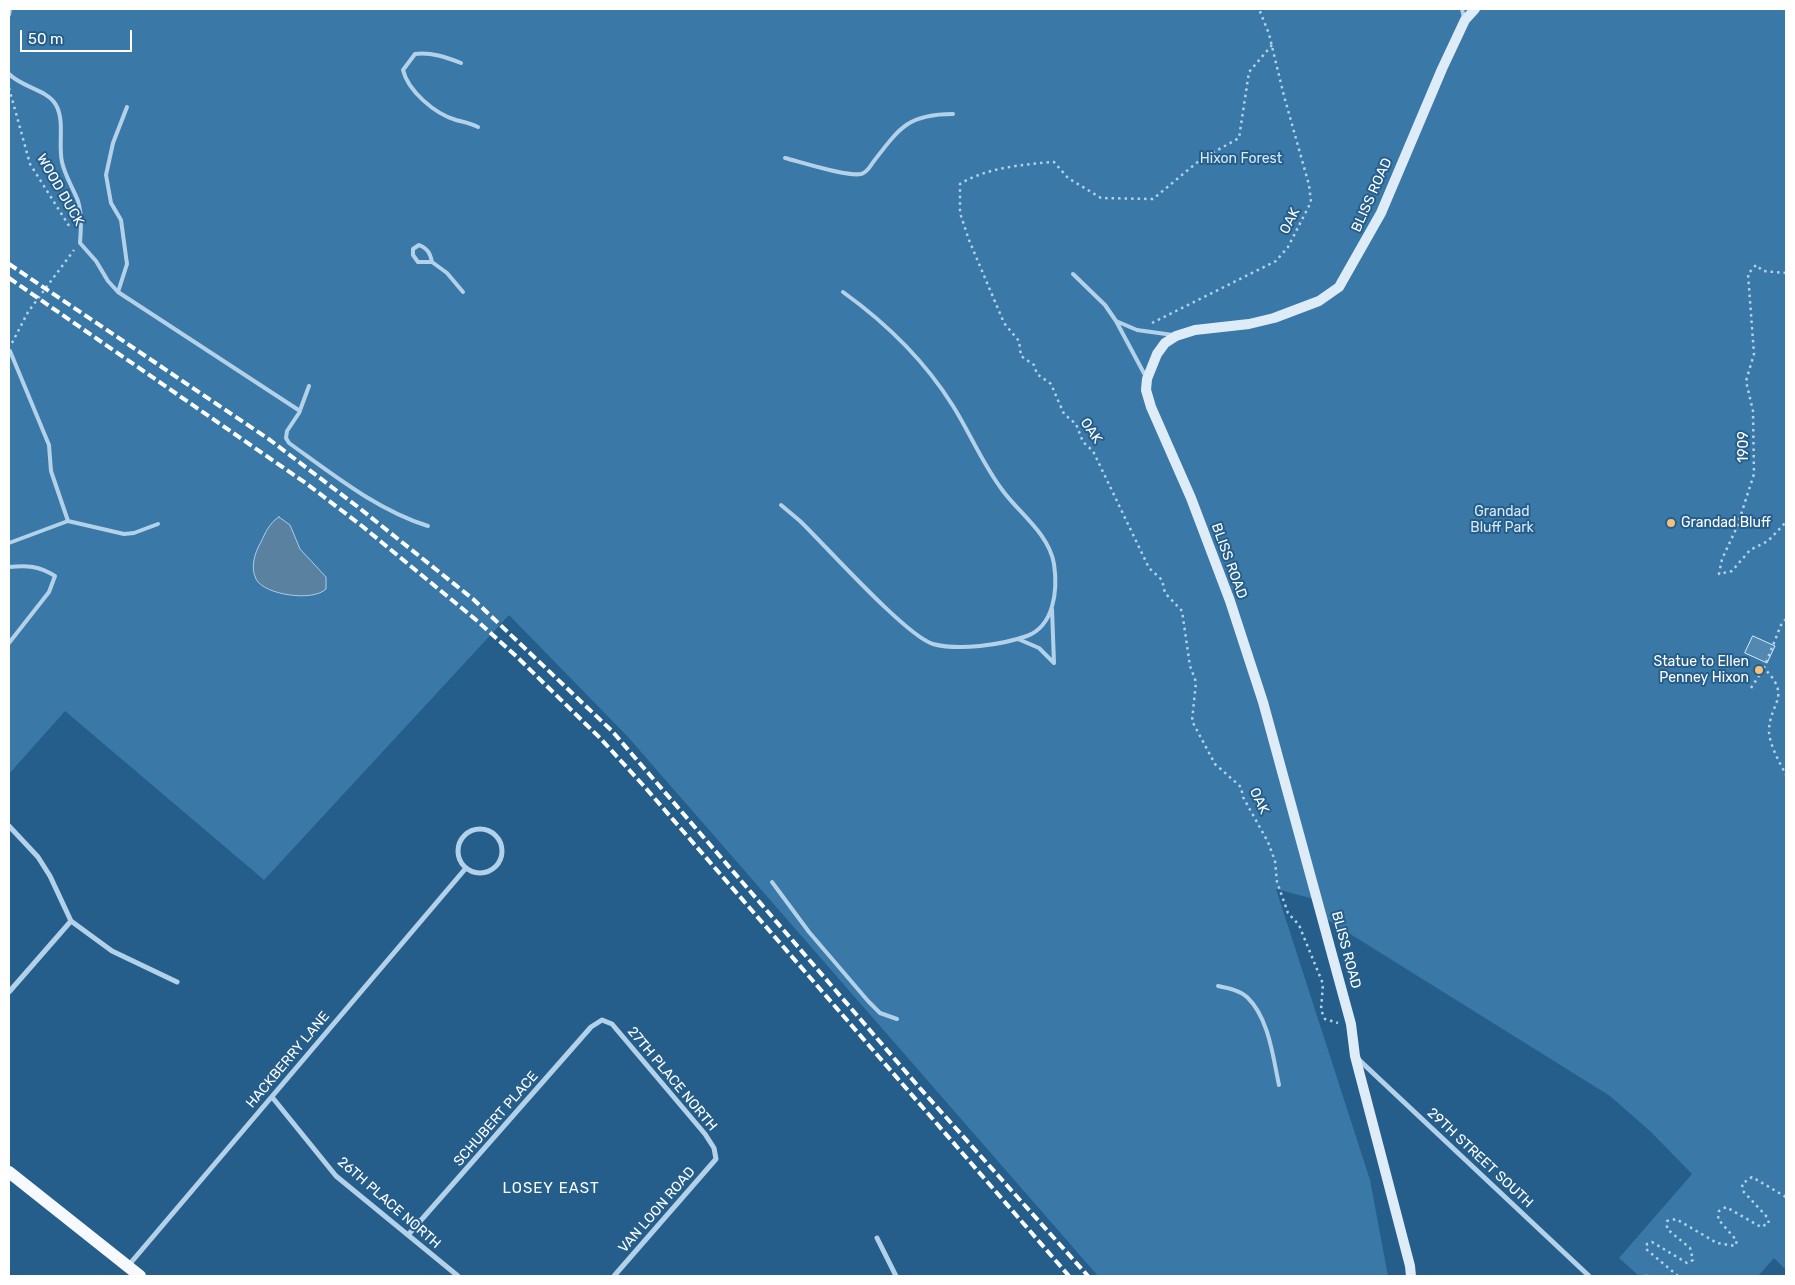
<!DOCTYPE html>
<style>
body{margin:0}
#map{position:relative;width:1795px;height:1285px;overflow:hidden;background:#255e8b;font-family:Rubik,sans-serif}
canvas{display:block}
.frame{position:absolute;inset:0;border:10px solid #fff;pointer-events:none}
.scale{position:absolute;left:20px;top:30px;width:112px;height:22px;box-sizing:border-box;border:2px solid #fff;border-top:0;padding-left:6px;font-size:15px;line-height:18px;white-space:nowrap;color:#fff;-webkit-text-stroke:4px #255e8b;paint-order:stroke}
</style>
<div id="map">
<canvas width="1795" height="1285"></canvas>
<div class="frame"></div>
<div class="scale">50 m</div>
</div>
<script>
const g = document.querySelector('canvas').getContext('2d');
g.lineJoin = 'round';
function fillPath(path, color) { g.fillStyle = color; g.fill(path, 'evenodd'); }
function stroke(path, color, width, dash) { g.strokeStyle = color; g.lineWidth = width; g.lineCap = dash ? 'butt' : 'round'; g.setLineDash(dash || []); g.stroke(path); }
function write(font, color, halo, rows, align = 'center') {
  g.font = font + ' Rubik,sans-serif'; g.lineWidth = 4; g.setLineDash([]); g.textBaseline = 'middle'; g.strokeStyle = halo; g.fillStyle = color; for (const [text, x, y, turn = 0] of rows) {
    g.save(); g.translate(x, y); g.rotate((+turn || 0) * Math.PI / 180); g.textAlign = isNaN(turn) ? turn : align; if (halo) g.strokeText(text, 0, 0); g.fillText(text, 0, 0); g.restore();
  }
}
const green = new Path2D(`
 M9,9H1786V1270L1774,1258L1758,1276H1639L1619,1258L1692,1174L1651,1132L1610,1096L1323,917L1318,900L1276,889L1370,1180L1388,1276H1098L628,737L509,615L264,880L65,711L9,774Z`);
const water = new Path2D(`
 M279,517L290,525L300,549L326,577V589C313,602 264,595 256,579C250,567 255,552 261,542C265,533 270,522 279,517Z`);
const building = new Path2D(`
 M1753,636L1775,646L1767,663L1745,653Z`);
const path = new Path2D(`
 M1272,45L1249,72L1239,138L1200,160L1153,199L1101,198L1068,178L1054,162C1025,164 985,168 960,184V213L969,240L1004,323L1019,341L1021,356L1034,365L1037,374L1051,384L1064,414L1076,424L1083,442L1093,451L1149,568L1162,580L1165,593L1182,611L1190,666L1196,682L1192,721L1215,764L1241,787L1243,797L1268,842L1275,861L1277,882L1288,913L1299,925L1323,984L1321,1010L1325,1019L1338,1023
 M9,88L30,164L71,229
 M1786,273L1763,271L1756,265L1748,274L1754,354L1746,381L1753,411L1754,474L1737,527L1722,559L1719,574L1732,571L1750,550L1768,541L1786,522
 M1152,323L1276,261L1288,247L1311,202L1309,185L1284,96L1269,34L1259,9
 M12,343L28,312L74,250
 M1786,619L1781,625L1764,668C1793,698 1769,702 1769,732C1770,746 1780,763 1786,775
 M1751,688L1764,668
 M1645,1276H1652
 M1678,1276L1646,1249L1647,1244L1652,1242L1687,1263L1693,1260L1690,1248L1667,1229V1221L1676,1219L1717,1243L1735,1246L1737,1241L1718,1219L1719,1211L1726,1207L1761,1227L1769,1223L1767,1217L1743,1191L1742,1184L1752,1177L1786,1197`);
const lane = new Path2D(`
 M1462,9L1464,18
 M9,15L10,9
 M461,63C446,57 431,52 415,54L403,70C408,91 435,114 456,120C464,122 470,123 478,127
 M9,74C23,88 48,90 56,105C65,121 58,144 62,162C65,176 73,188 78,201C82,214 81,229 80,243L96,261L108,281L118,292L300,411
 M785,158C801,162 847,177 861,174C868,172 870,166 874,161C900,127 909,114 953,114
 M432,262H418L413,255V249L419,245C428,249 430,253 432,262L447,273L463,292
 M1073,274L1105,305L1116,321
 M118,292L127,264L121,220L111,203L106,175L113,143L127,107
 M10,351L49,445L51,471L68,521
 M1146,377L1116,321L1137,330L1173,335
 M309,386L299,413L287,431L286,438L289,443C332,474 377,510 428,526
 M781,505L800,521C825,545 906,636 933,644C959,651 1001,645 1027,636C1054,626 1058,590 1054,564C1049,534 1020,514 1003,491C983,465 970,433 953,406C925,361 886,323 843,292
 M9,543L68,521L124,534L134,533L158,524
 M9,567C27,565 39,566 55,576L49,592L9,643
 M1052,609L1054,663
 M1018,639L1039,648L1054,663
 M772,882L809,932L868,1001L880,1013L897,1019
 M1218,986C1228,988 1239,990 1247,997C1269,1018 1273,1057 1279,1085`);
const street = new Path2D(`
 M9,826L38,857L50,876L71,921L112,951L177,982
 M458 851a22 22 0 1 1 44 0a22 22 0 1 1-44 0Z
 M9,992L71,921
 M1357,1058L1589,1276
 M272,1097L336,1176L458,1276
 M408,1235L591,1027L602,1020L612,1024L705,1134L714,1148L716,1159L614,1276
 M877,1238L896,1276
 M128,1266L466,868`);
const secondary = new Path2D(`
 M1411,1276L1410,1266L1355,1056L1351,1024L1263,702L1230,601L1191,498L1151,407L1146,390L1147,379L1157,354L1165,343L1176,336L1195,330L1249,324L1274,318L1319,301L1339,287L1381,213L1442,69L1465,20L1475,9`);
const primary = new Path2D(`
 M9,1172L140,1276`);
const rail = new Path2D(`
 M9,264L270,440L358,507L473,599L612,731L918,1086L1088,1276
 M9,278L307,484L362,526L475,619L515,655L600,738L643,785L1069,1276`);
const markers = [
 [1671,523,5,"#f4c177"],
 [1759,670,5,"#f4c177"]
];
const parkNames = [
 ["Hixon Forest",1241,159],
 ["Grandad",1502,512],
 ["Bluff Park",1502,528]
];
const streetNames = [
 ["WOOD DUCK",60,190,60],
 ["BLISS ROAD",1372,195,-66],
 ["OAK",1290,221,-63],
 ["OAK",1091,431,56],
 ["1909",1744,447,-90],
 ["BLISS ROAD",1229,561,70],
 ["OAK",1259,801,64],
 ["BLISS ROAD",1346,950,75],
 ["HACKBERRY LANE",288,1060,-50],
 ["27TH PLACE NORTH",672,1079,50],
 ["SCHUBERT PLACE",496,1119,-49],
 ["29TH STREET SOUTH",1480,1158,43],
 ["26TH PLACE NORTH",389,1203,41],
 ["VAN LOON ROAD",657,1210,-49]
];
const poiNames = [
 ["Grandad Bluff",1681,523],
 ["Statue to Ellen",1749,662,"right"],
 ["Penney Hixon",1749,678,"right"]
];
const neighbourhoodNames = [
 ["LOSEY EAST",551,1189]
];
fillPath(green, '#3978a7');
fillPath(water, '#5b81a0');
stroke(water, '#a7cfeb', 1);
fillPath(building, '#5189b3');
stroke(building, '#d7eaf8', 1);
stroke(path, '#b3d2ea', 2.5, [2.5, 4]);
stroke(lane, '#b3d2ea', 4);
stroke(street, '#b3d2ea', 5);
stroke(secondary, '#deecf8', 10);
stroke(primary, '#f6fafe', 12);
stroke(rail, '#fff', 4, [9, 4]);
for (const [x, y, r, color] of markers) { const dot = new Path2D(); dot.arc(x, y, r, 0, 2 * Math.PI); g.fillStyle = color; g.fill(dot); stroke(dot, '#255e8b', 2); }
write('14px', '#d7eaf8', '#255e8b', parkNames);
write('14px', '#fff', '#255e8b', streetNames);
write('14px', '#fff', '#255e8b', poiNames, 'left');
g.letterSpacing = '1px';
write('15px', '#fff', '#255e8b', neighbourhoodNames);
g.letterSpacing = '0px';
</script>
